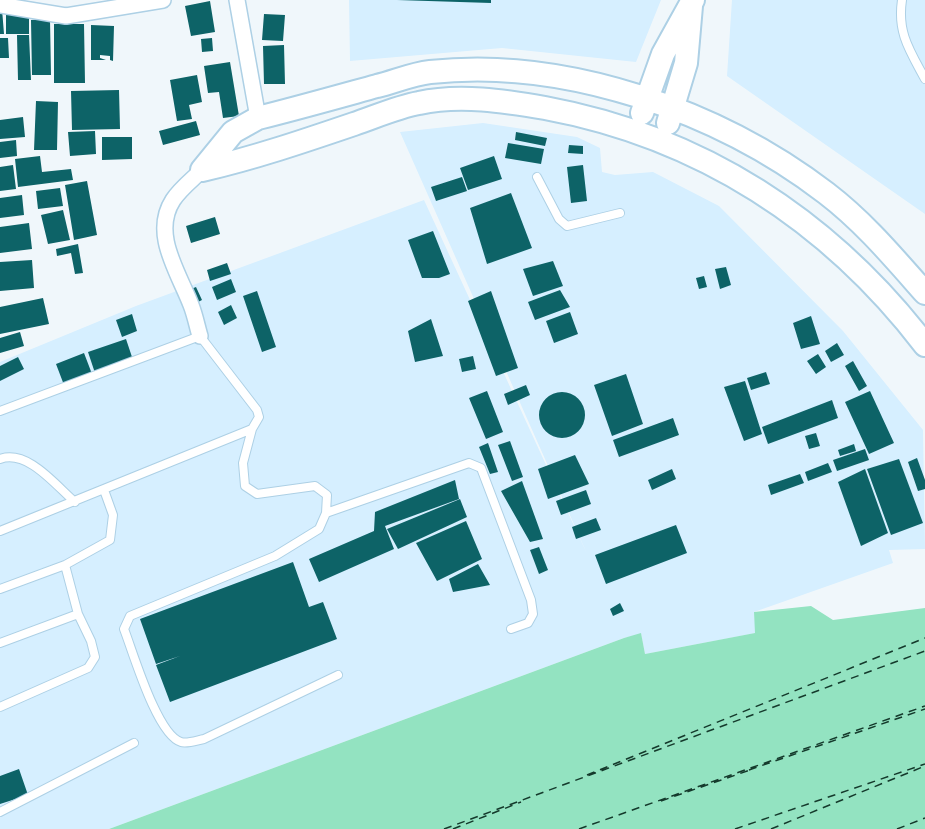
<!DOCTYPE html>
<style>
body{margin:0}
canvas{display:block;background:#f0f7fb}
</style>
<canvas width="925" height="829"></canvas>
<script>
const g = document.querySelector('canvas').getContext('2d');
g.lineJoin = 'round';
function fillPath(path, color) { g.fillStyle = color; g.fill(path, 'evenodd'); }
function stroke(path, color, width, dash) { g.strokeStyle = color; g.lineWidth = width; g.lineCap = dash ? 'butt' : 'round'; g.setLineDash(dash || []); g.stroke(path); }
const built = new Path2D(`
 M349,0H661L636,62L502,48L350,61Z
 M732,0H925V214L727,76Z
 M483,123L577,137L600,148L602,172L615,175L653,172L719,206L843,331L923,430L925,549L889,550L893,563L754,612L756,633L645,654L641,634L624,638L109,829H0V362L136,306L424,200L588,556L400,132Z`);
const water = new Path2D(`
 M811,606L833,620L925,608V829H109L624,638L641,633L645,654L755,633L754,612Z`);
const ferry = new Path2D(`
 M749,770L925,709
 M587,775L925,638
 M661,801L750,770
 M444,829L925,651
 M453,829L521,802
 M579,829L925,706
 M735,829L925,764
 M771,829L925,766
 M897,829L925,818`);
const building = new Path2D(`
 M397,0H491V3Z
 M210,1L215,32L191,36L185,6Z
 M0,9H2L4,34H0Z
 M264,14L285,15L283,41L262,40Z
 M6,15H29V34H6Z
 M50,19L51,75H32L31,20Z
 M54,24H84L85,83H54Z
 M91,25L114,26L113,61L110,60V56L100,55V58L106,60H91Z
 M17,35H29L31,80H18Z
 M0,38H8L9,58H0Z
 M212,38L213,51L202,52L201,39Z
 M284,45L285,84H264L263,46Z
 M230,62L239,116L223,118L219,92L208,93L204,66Z
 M197,75L202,102L189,105L192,119L177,121L170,80Z
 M119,90L120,129L72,130L71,91Z
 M36,101L58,102L57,150H34Z
 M23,117L25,137L0,139V120Z
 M196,121L200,135L163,145L159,131Z
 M95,131L96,154L70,156L68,132Z
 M516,132L547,138L545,146L515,140Z
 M102,137H132V159L102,160Z
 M16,140L17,156L0,158V142Z
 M508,143L544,149L541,164L505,158Z
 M569,145L583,146V154L568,153Z
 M40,156L42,172L71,169L73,180L18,187L15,159Z
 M494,156L502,179L468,190L460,168Z
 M13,165L16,189L0,191V167Z
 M583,165L587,201L571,203L567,167Z
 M462,177L467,191L436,201L431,187Z
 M87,181L97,235L74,240L65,185Z
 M60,188L63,206L38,209L36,191Z
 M511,193L532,248L487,264L470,208Z
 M22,195L24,215L0,218V198Z
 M63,210L70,240L48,244L41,215Z
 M215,217L220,234L191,243L186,226Z
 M29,223L32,249L0,253V227Z
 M433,231L450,274L439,278H422L408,240Z
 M78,244L83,273L75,274L71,253L57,256L56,249Z
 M32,260L34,288L0,291V262Z
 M553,261L563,286L533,296L523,269Z
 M227,263L231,274L210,281L207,270Z
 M726,267L731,285L720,289L715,269Z
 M704,276L707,287L699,289L696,278Z
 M231,279L236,292L217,300L212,287Z
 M196,287L202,300L192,305L186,291Z
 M560,290L570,307L535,320L528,302Z
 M257,291L276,347L262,352L243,296Z
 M491,291L518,368L496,376L468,301Z
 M43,298L49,324L0,334V307Z
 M231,305L237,318L224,325L218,312Z
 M570,312L578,334L554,343L546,321Z
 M132,314L137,331L122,337L116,320Z
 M811,316L820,344L801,349L793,323Z
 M431,319L443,356L415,362L408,331Z
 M20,332L24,346L0,353V338Z
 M126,339L133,360L95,373L88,352Z
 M837,343L844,355L831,362L825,351Z
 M84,353L92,374L64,385L56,364Z
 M818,354L826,367L816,374L807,361Z
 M473,356L476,369L462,372L459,359Z
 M18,357L24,369L0,381V366Z
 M853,361L867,386L859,391L845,366Z
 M766,372L770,384L751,390L747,378Z
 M626,374L643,424L612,436L594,385Z
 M745,381L762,434L744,441L724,387Z
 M526,385L530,395L508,405L504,394Z
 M487,391L503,432L486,439L469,398Z
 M870,391L894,443L869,454L845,402Z
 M539 415a23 23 0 1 1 46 0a23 23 0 1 1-46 0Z
 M832,400L838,418L768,444L762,427Z
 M673,418L679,435L619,457L613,440Z
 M816,433L820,446L809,449L805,436Z
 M510,441L523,477L512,481L498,445Z
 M488,443L498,472L490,474L479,447Z
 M854,444L856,451L840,456L838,450Z
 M865,449L869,460L837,471L833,460Z
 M575,455L589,484L548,499L538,469Z
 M917,458L925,480V489L918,491L908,462Z
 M899,459L923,523L891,535L867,469Z
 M828,463L832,472L808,481L805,472Z
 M672,469L676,479L652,490L648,480Z
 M865,469L888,533L861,546L838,482Z
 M800,474L804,483L771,495L768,485Z
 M455,480L459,499L385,526L394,549L319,582L309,559L374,531L375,512Z
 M522,481L543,539L530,542L501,491Z
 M586,490L591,504L561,515L556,501Z
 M460,499L467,517L398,549L387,529Z
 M596,518L601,530L576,539L572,527Z
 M466,521L482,559L437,581L416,543Z
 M676,525L687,553L606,584L595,555Z
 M539,547L548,570L539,574L530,550Z
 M293,562L309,607L323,602L337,639L170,702L156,665L180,656L156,664L140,619Z
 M478,564L490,585L453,592L449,579Z
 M620,603L624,611L613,616L610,609Z
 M19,769L28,795L0,804V776Z`);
const lane = new Path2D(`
 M902,0C897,33 910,51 925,79
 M537,177L559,219L567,226L620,213
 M0,411L200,336L257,410L259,417L252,429L0,531
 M252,429L243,463L245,486L257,494L315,486L327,495L326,513L319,529L275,556L130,616L124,629C133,652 157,735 181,742C187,744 198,740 204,739L338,675
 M0,459C28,449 56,486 75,502
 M326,513L469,463L481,468L531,600L533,614L528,623L511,629
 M0,589L65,565
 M0,643L78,614
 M0,707L88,668L95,657L91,641L78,614L65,565L110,540L113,515L104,490
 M0,812L134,743`);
const street = new Path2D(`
 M237,0L258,118
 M0,5L66,16L163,0
 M200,336C197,326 195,315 191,305C179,273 151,234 173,200C180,189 193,179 202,170`);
const secondary = new Path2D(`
 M642,113L663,54L693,0
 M668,123L686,63L691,6
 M202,170L233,132L258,118C298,108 337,97 377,86C394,82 412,74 430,72C565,57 719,111 826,193C864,222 894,258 925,293
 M202,170C254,158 304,141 354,124C375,117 397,107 419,103C459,94 505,101 545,108C701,137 829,220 925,345`);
fillPath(built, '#d6efff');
fillPath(water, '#93e3c1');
stroke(ferry, '#153a2c', 1.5, [8, 6]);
fillPath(building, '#0d6367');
stroke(lane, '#add0e5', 10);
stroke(street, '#add0e5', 18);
stroke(secondary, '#add0e5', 26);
stroke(lane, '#fff', 8);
stroke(street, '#fff', 15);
stroke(secondary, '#fff', 22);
</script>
